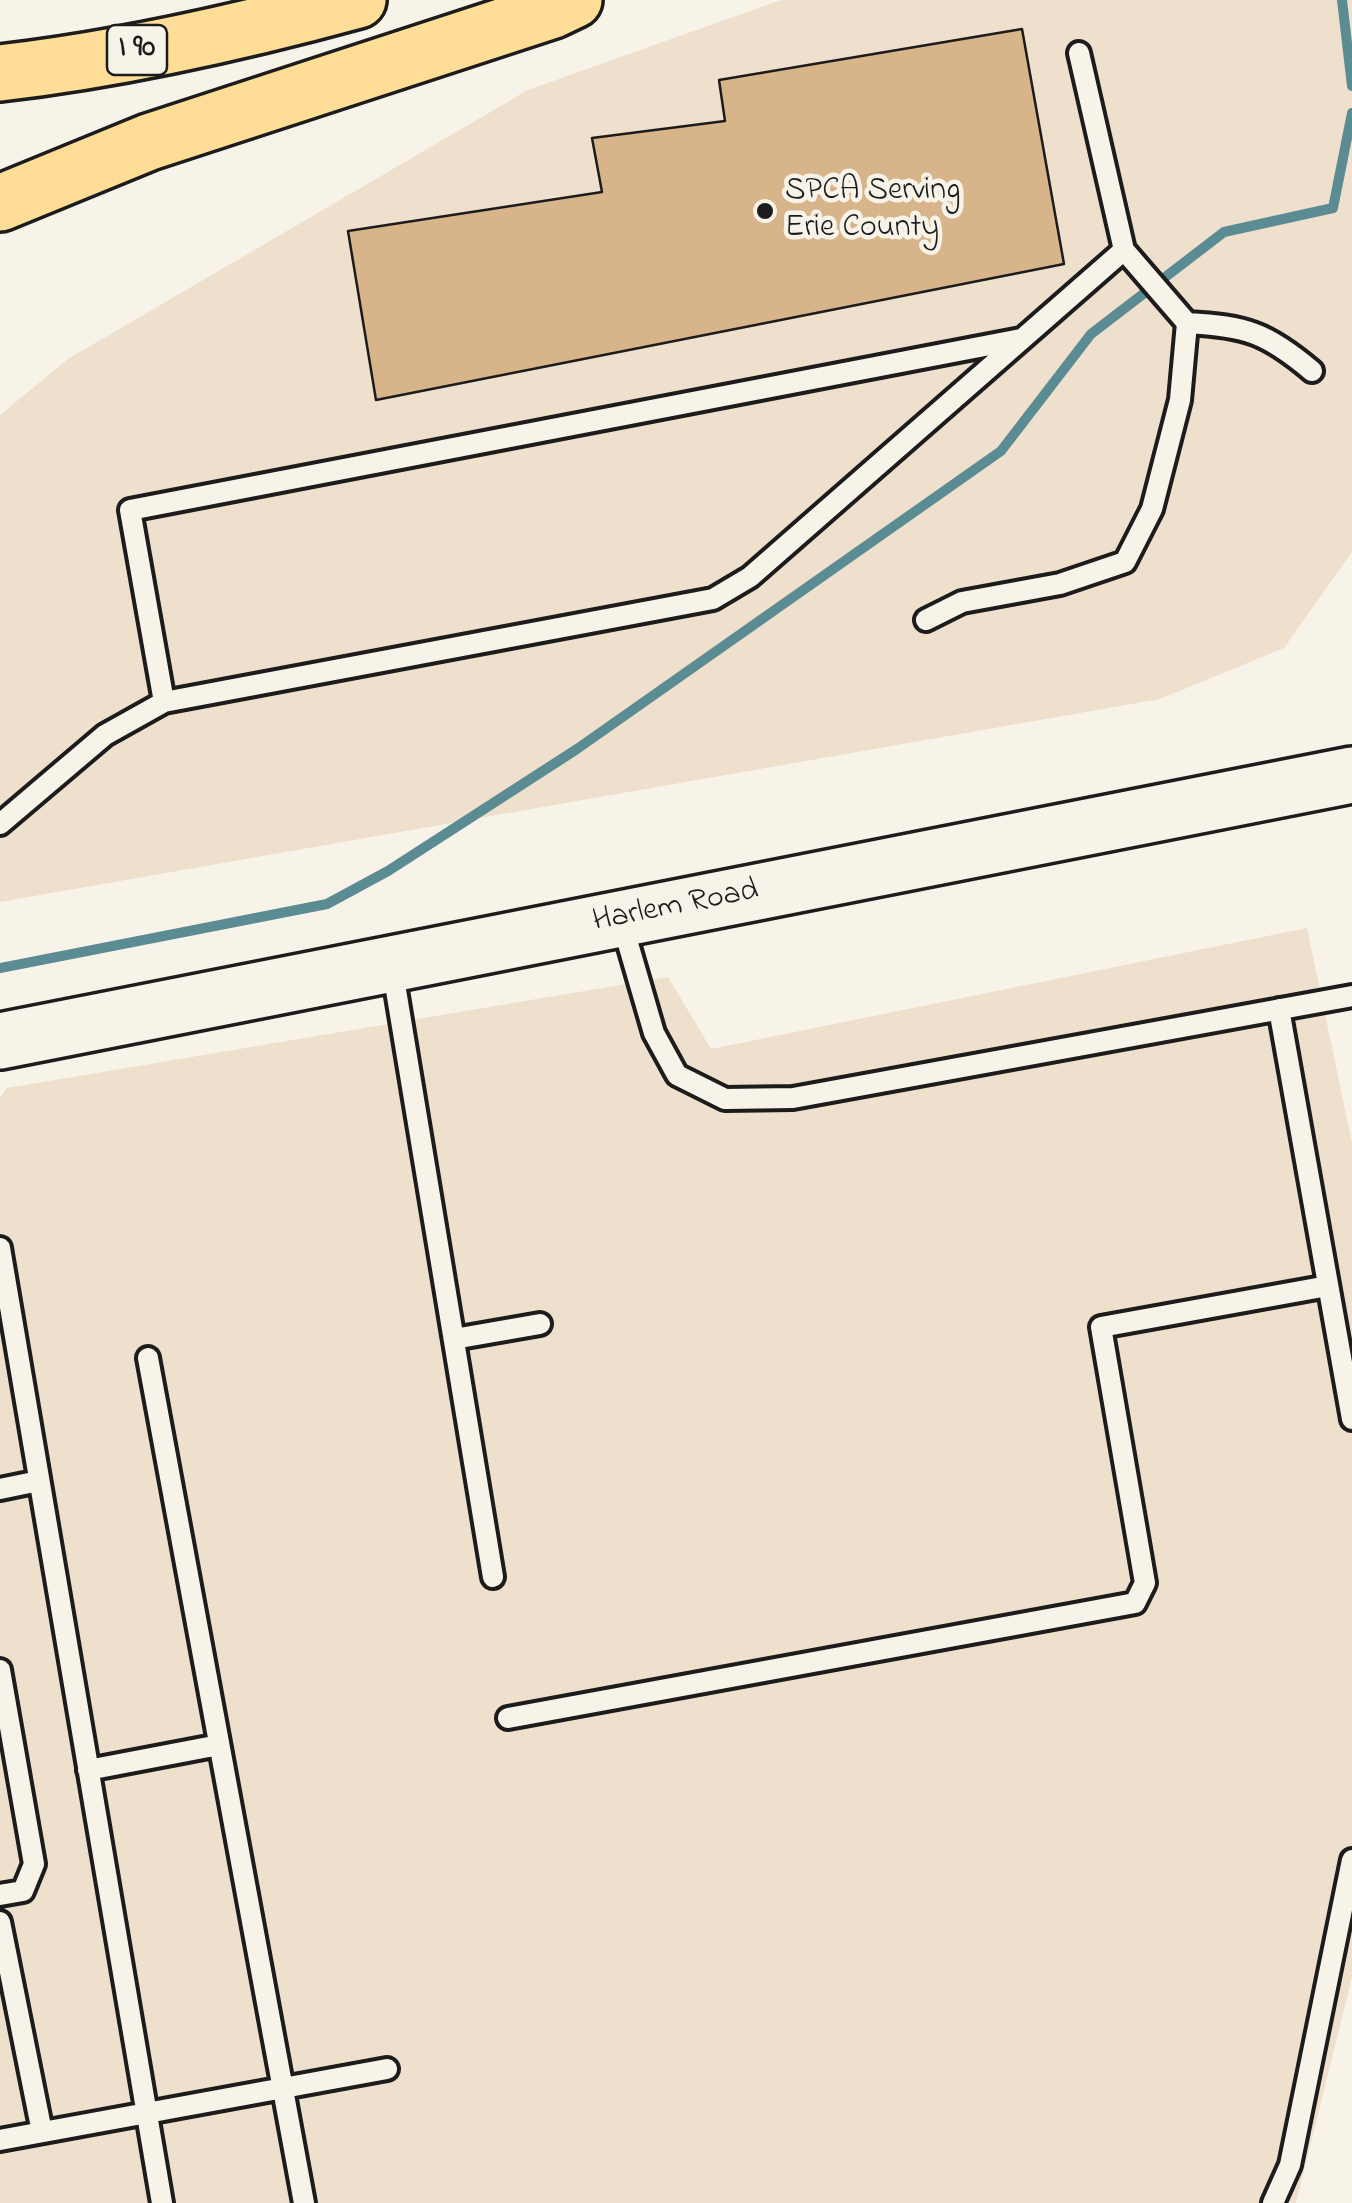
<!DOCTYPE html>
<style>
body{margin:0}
canvas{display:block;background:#f7f3e8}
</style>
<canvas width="1352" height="2203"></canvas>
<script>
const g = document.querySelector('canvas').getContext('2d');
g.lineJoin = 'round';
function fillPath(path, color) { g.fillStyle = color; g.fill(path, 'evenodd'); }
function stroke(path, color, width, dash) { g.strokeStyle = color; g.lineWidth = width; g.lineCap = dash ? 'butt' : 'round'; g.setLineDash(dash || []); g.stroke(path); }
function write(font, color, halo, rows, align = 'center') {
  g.font = font + ' "Indie Flower",sans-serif'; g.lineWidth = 9; g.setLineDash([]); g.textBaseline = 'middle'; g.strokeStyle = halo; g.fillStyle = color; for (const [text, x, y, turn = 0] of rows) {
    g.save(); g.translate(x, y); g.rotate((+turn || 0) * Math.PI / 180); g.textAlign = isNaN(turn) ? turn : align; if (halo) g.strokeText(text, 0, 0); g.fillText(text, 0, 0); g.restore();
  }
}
const built = new Path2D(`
 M781,0H1352V552L1284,648L1160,699L0,902V415L68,359L528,90Z
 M1307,928L1352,1143V1977L1296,2203H0V1098L7,1088L668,977L711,1049Z`);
const stream = new Path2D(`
 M1342,0L1352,86
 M0,968L327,904L388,871L577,749L1001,451L1091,334L1224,232L1333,208L1352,113`);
const building = new Path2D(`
 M1022,29L1064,264L376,400L348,231L602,192L592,138L725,121L719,80Z`);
const lane = new Path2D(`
 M1187,323C1246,326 1267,333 1312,371
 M926,620L962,602L1060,584L1125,562L1152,509L1180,400L1187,323L1124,250
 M164,702L130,510L1021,339
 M0,824L105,735L164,702L713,599L750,577L1124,250L1079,53
 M622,923L654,1033L677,1075L725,1099L793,1098L1352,996
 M392,966L493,1577
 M1279,1009L1352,1419
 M0,1248L162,2203
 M454,1339L540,1324
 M148,1358L304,2203
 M0,1489L39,1481
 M0,1670L34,1864L23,1891L0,1895
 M508,1718L1135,1603L1145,1583L1101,1327L1328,1286
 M88,1770L219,1745
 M0,1922L42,2132
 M0,2140L387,2069
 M1273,2203L1290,2165L1352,1860`);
const secondary = new Path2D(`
 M0,1041L1352,775`);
const highway = new Path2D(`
 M0,73C121,59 241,32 358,0
 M0,203L149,142L553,10L574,0`);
const markers = [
 [765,211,10,"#1c1c1c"]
];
const shields = [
 [137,50,60]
];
const shieldNames = [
 ["I 90",137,50]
];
const poiNames = [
 ["SPCA Serving",785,193],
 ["Erie County",785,230]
];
const streetNames = [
 ["Harlem Road",676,908,-11]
];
fillPath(built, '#eee0cc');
stroke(stream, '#5c8c93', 10);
fillPath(building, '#d8b48a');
stroke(building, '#1c1c1c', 2.5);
stroke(lane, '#1c1c1c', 28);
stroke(secondary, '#1c1c1c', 62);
stroke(highway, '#1c1c1c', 62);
stroke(lane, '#f7f3e8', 20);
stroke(secondary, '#f7f3e8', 55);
stroke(highway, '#fedd96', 55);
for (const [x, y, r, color] of markers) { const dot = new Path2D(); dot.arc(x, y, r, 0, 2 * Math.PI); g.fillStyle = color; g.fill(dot); stroke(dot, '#f7f3e8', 4); }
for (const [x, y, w] of shields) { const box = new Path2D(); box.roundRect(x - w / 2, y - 25, w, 50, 8); g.fillStyle = '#f7f3e8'; g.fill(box); stroke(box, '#1c1c1c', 2.5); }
write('bold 30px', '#1c1c1c', null, shieldNames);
write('32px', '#1c1c1c', '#f7f3e8', poiNames, 'left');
write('32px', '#1c1c1c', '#f7f3e8', streetNames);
</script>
